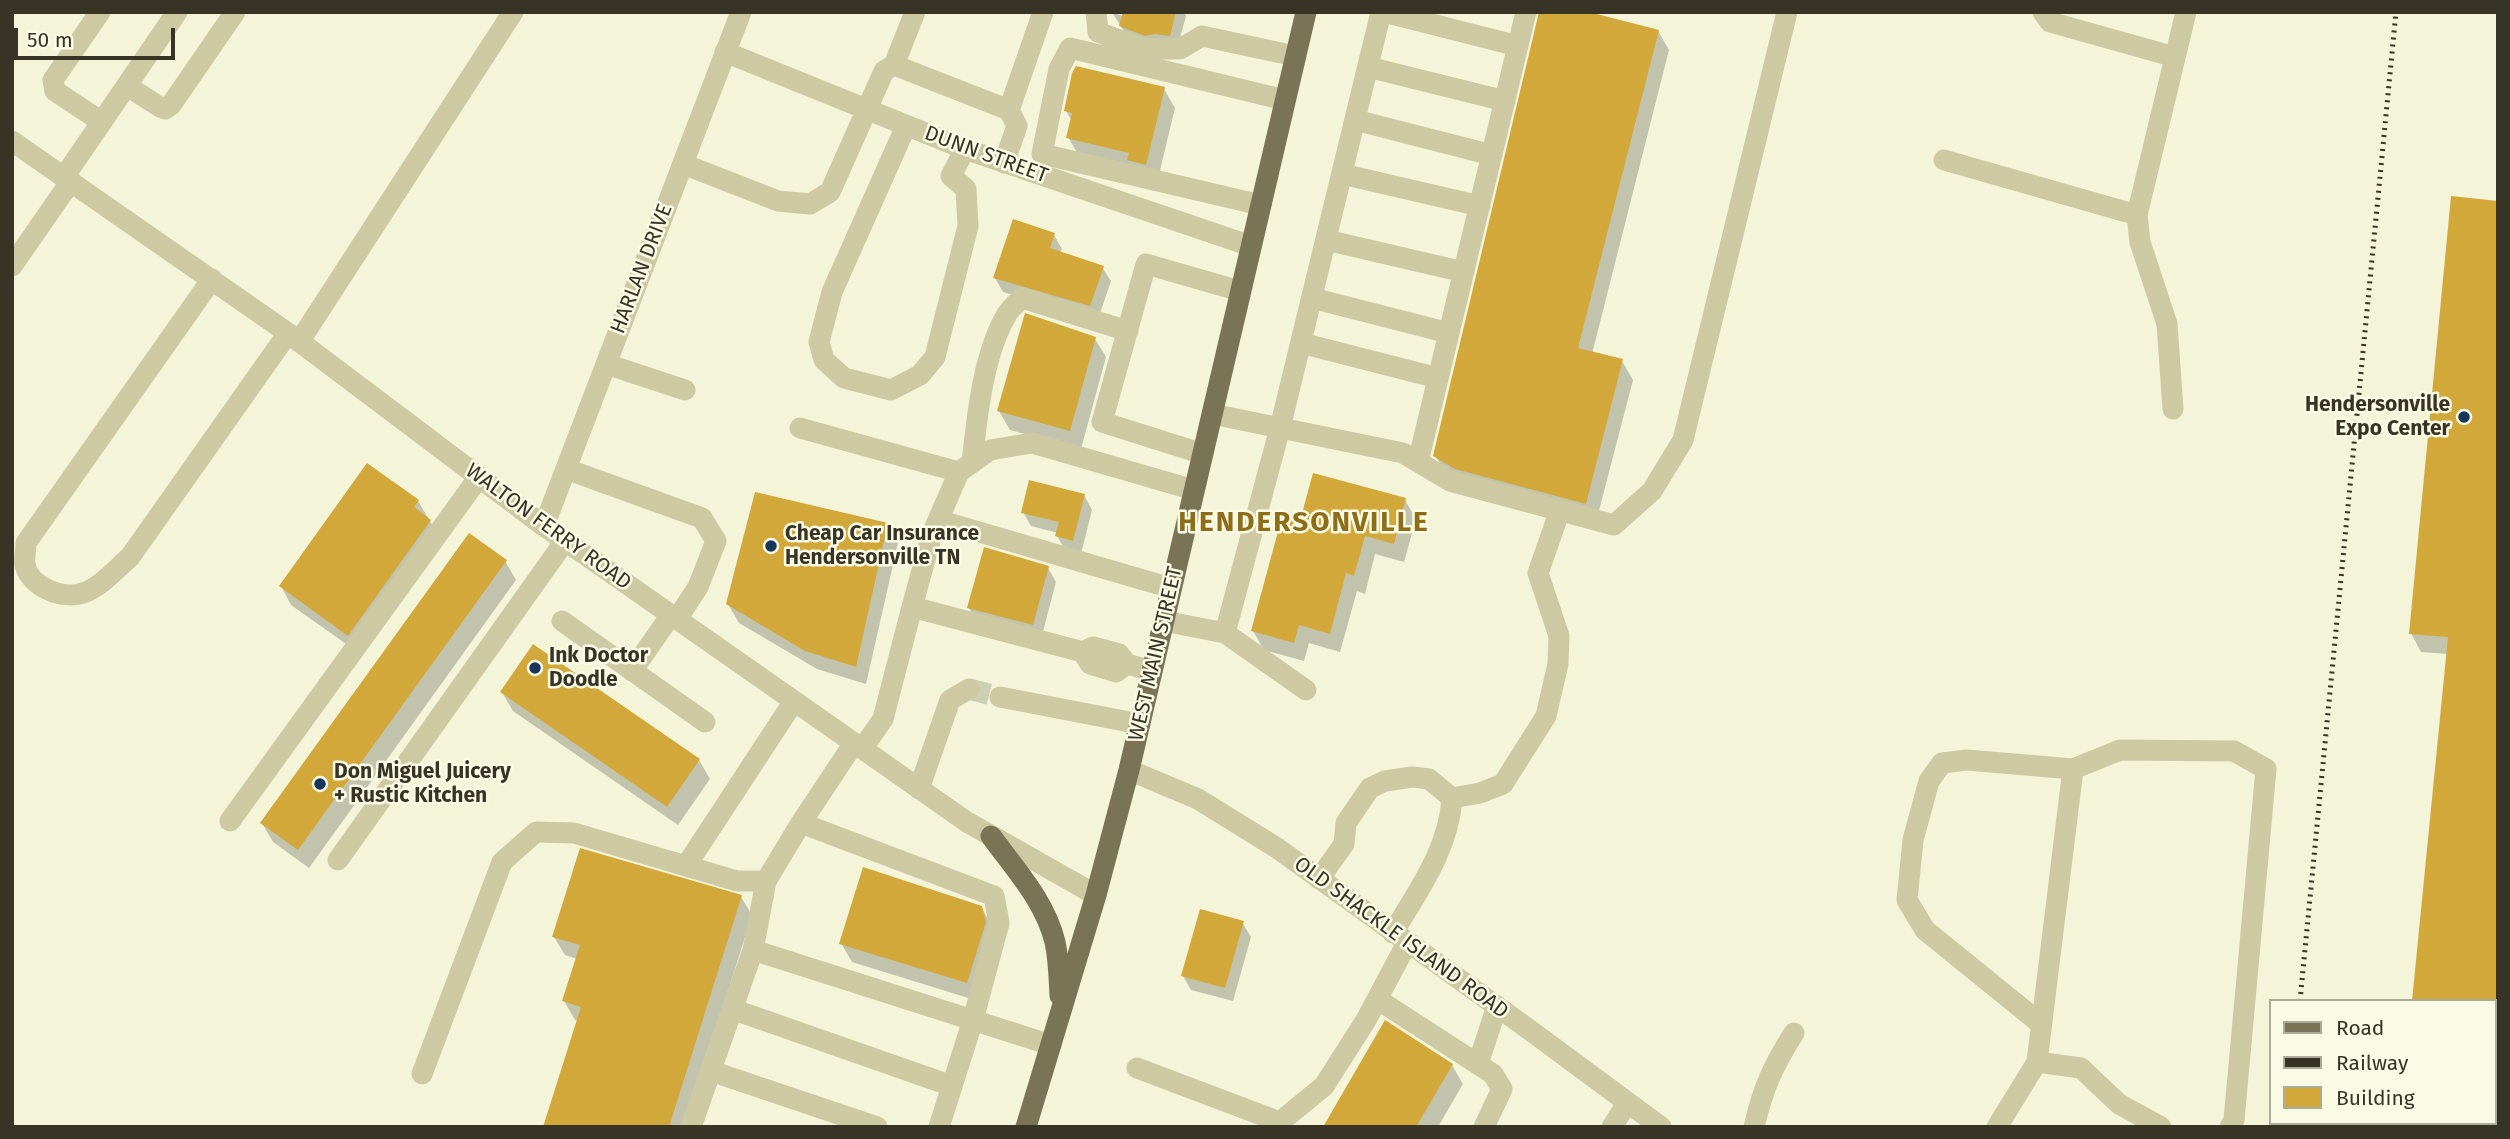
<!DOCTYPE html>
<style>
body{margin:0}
#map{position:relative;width:2510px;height:1139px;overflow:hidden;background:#f3f4d8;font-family:"Fira Sans",sans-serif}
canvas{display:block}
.frame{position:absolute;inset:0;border:14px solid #373426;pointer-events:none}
.legend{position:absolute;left:2269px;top:999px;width:228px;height:126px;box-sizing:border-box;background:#fafbe5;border:2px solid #acab99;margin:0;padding:9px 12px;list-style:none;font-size:21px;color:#373426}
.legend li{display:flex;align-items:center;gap:14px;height:35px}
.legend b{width:35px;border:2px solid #acab99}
.scale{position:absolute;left:14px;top:28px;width:161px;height:32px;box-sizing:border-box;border:4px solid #373426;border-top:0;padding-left:9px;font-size:21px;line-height:24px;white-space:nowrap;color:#373426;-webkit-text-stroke:5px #fafbe5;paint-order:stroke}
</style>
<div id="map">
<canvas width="2510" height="1139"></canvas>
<div class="frame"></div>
<ul class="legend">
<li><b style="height:9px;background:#7a7456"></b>Road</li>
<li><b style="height:9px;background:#373426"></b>Railway</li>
<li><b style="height:19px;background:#d1a839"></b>Building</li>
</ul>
<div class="scale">50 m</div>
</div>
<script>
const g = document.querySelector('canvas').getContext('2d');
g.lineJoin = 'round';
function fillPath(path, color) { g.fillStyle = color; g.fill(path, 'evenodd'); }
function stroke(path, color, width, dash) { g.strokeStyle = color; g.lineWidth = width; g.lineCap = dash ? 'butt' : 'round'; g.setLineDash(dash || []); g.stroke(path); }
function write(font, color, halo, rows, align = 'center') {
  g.font = font + ' "Fira Sans",sans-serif'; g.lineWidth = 5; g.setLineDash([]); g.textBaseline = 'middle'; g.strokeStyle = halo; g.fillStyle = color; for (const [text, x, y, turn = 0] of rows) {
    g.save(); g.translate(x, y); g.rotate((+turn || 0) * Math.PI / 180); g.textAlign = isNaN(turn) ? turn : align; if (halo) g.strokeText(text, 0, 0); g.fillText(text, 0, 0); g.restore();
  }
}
const shadow = new Path2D(`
 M1112,12L1130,19L1131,15L1120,12H1184L1186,16L1177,49L1129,40Z
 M1658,31L1669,50L1592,354L1622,361L1633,380L1596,522L1446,474L1435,455Z
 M1164,89L1175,108L1157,183L1079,156L1068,137L1072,121L1066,111Z
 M2498,203V1082L2494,1081V1001L2448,654L2421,652L2411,633Z
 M1054,235L1062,249L1060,253L1102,267L1111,281L1098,319L1003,292L995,278Z
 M1095,339L1106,357L1081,449L1010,430L999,411Z
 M367,465L418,501L441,540L359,653L291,605L281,586Z
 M1084,495L1092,510L1081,554L1065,550L1057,536L1058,533L1031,526L1023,512Z
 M1405,500L1416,519L1404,562L1375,554L1365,594L1357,591L1340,652L1309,643L1304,661L1264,650L1253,631L1302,520Z
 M887,524L898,543L866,684L817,669L739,623L728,604Z
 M505,561L516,580L309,868L273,842L262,823Z
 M1048,568L1056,582L1041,639L977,622L969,608Z
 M502,692L699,760L710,779L678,825L513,711Z
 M741,897L752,915L685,1127H545L579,1021L575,1020L564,1001L577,959L565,955L554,937Z
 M981,907L992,926L978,1001L852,962L841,943Z
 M1242,922L1251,937L1233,1001L1191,990L1183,976Z
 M1452,1065L1463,1084L1438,1127H1325Z`);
const building = new Path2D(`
 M1123,12H1176L1170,36L1155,34L1145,36L1119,26Z
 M1539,12H1589L1659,30L1578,348L1623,359L1586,504L1455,469L1433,456Z
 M1076,66L1165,87L1146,165L1127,160L1129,153L1066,138L1072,113L1064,111L1072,73Z
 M2451,196L2498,201V1001H2412L2448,637L2409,634Z
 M1013,219L1055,233L1050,248L1104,266L1090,306L993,278Z
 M1025,313L1096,337L1070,431L997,411Z
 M367,463L419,500L414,507L431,520L348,636L279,586Z
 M1313,473L1406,498L1394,544L1365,536L1354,576L1346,573L1330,634L1299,625L1294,643L1251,631L1283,513L1301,517Z
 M1029,480L1085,494L1073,541L1055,536L1059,522L1021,513Z
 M755,492L888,523L856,667L805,651L726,604Z
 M469,533L507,560L298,850L260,823Z
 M984,547L1049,566L1033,625L967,608Z
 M533,644L700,759L667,807L500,692Z
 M580,848L742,895L669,1127H543L581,1007L562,1001L580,945L552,937Z
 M863,867L982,906L986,922L967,983L839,944Z
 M1200,909L1244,921L1225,988L1181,976Z
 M1385,1020L1453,1064L1416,1127H1323Z`);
const minorTunnel = new Path2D(`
 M969,689L1000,697`);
const minor = new Path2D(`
 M100,12L53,80L55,91L102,122
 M1096,12L1098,32L1143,49H1180L1202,36L1295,56
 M1384,12L1518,46
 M2043,12L2050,22L2175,57
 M725,52L965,149L1251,246
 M894,65L915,12
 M1368,67L1505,101
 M127,86L160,107L165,109L171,105L235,12
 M1009,110L1043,12
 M1355,120L1492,155
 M906,126L832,292L819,342L824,360L844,378L891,390L920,375L935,357L968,226L966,189L951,176L965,149
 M12,141L288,333L544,526L967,822L1096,895
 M1944,160L2137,215
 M683,164L778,201L810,204L830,192L884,71L894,65L1009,110L1017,126L1004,163
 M1342,174L1480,206
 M64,177L177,12
 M1261,205L1042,154L1059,69L1070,48L1285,100
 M1326,240L1464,272
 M12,266L71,181
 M212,279L26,543C26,549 24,558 25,565C30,587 63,600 83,593C101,587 116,569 130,557L288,333
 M1312,298L1449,333
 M299,342L513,12
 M1301,343L1438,378
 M606,364L685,390
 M2173,409L2167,324L2140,242L2137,215L2186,12
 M1212,414L1403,453L1450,481L1614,525L1652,491L1683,440L1787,12
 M800,428L959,472
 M1203,454L1102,422L1146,264L1240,291
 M1418,462L1526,12
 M972,463C977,417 983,354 1007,314C1011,308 1017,303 1022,298L1128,331
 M566,469L702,518L716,541L698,587L677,619
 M938,520L1171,588
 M544,526L741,12
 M912,607L932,534L959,472L990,450L1032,443L1194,490
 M562,621L705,722
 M1164,621L1225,633L1280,428L1381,12
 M1225,633L1306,690
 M1083,652L1090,664L1116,672L1127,664
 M632,671L671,615
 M1000,697L1140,724
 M862,749L883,719L912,607L1083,652L1093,647L1119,654L1127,664L1152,671
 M1129,770L1198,799L1277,848L1527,1028L1661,1127
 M919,789L950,700L969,689
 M230,821L479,477
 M801,823L854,743
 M338,860L565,541
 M686,866L794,701
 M1319,879L1344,844L1346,823L1370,788L1385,781L1412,777L1429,779L1452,798L1480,793L1503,784L1546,716L1558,664L1559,636L1538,573L1560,510
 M1393,933C1418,891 1449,849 1452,798
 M753,950L766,881L801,823L994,896L999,923L973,1020L939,1127
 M1377,999L1493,1074L1502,1089L1484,1127
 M732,1009L952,1086
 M2041,1024L1925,930L1907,900L1913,840L1929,781L1942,763L1967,760L2073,769
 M2037,1062L2081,1068L2119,1104L2161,1127
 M1478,1064L1497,1006
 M1137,1068L1280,1122
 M711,1071L877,1127
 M422,1074L502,862L536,832L574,833L737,881H766
 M691,1127L753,950L1051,1045
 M1277,1127L1280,1122L1324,1086L1366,1020L1407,943
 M1612,1127L1627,1103
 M1754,1127C1763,1088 1773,1066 1794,1033
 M1997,1127L2037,1062L2073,769L2120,750L2234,751L2266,769L2234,1120L2230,1127`);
const major = new Path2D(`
 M991,836C1015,869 1045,901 1055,942C1059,960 1059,978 1060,996
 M1026,1127L1096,895L1129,770L1306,12`);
const rail = new Path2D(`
 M2300,1001L2396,12
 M2288,1127V1123`);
const markers = [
 [2464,417,7,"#18365c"],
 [771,546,7,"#18365c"],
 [535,668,7,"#18365c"],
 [320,784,7,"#18365c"]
];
const streetNames = [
 ["DUNN STREET",986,155,20],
 ["HARLAN DRIVE",642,269,-69],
 ["WALTON FERRY ROAD",548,527,36],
 ["WEST MAIN STREET",1156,654,-77],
 ["OLD SHACKLE ISLAND ROAD",1401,938,36]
];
const poiNames = [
 ["Hendersonville",2450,405,"right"],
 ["Expo Center",2450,429,"right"],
 ["Cheap Car Insurance",785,534],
 ["Hendersonville TN",785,558],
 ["Ink Doctor",549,656],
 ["Doodle",549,680],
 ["Don Miguel Juicery",334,772],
 ["+ Rustic Kitchen",334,796]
];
const districtNames = [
 ["HENDERSONVILLE",1304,523]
];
fillPath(shadow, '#0003');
fillPath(building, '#d1a839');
stroke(minorTunnel, '#cdceb4', 21, [21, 10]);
stroke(minor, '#cdcaa3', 21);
stroke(major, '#7a7456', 21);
stroke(rail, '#373426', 5, [2, 5]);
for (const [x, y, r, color] of markers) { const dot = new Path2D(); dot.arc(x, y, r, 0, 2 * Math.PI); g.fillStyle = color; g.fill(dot); stroke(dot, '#fafbe5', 2.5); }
write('21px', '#373426', '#fafbe5', streetNames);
write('bold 21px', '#373426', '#fafbe5', poiNames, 'left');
g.letterSpacing = '2px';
write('bold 28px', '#8d6d18', '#fafbe5', districtNames);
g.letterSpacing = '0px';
</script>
